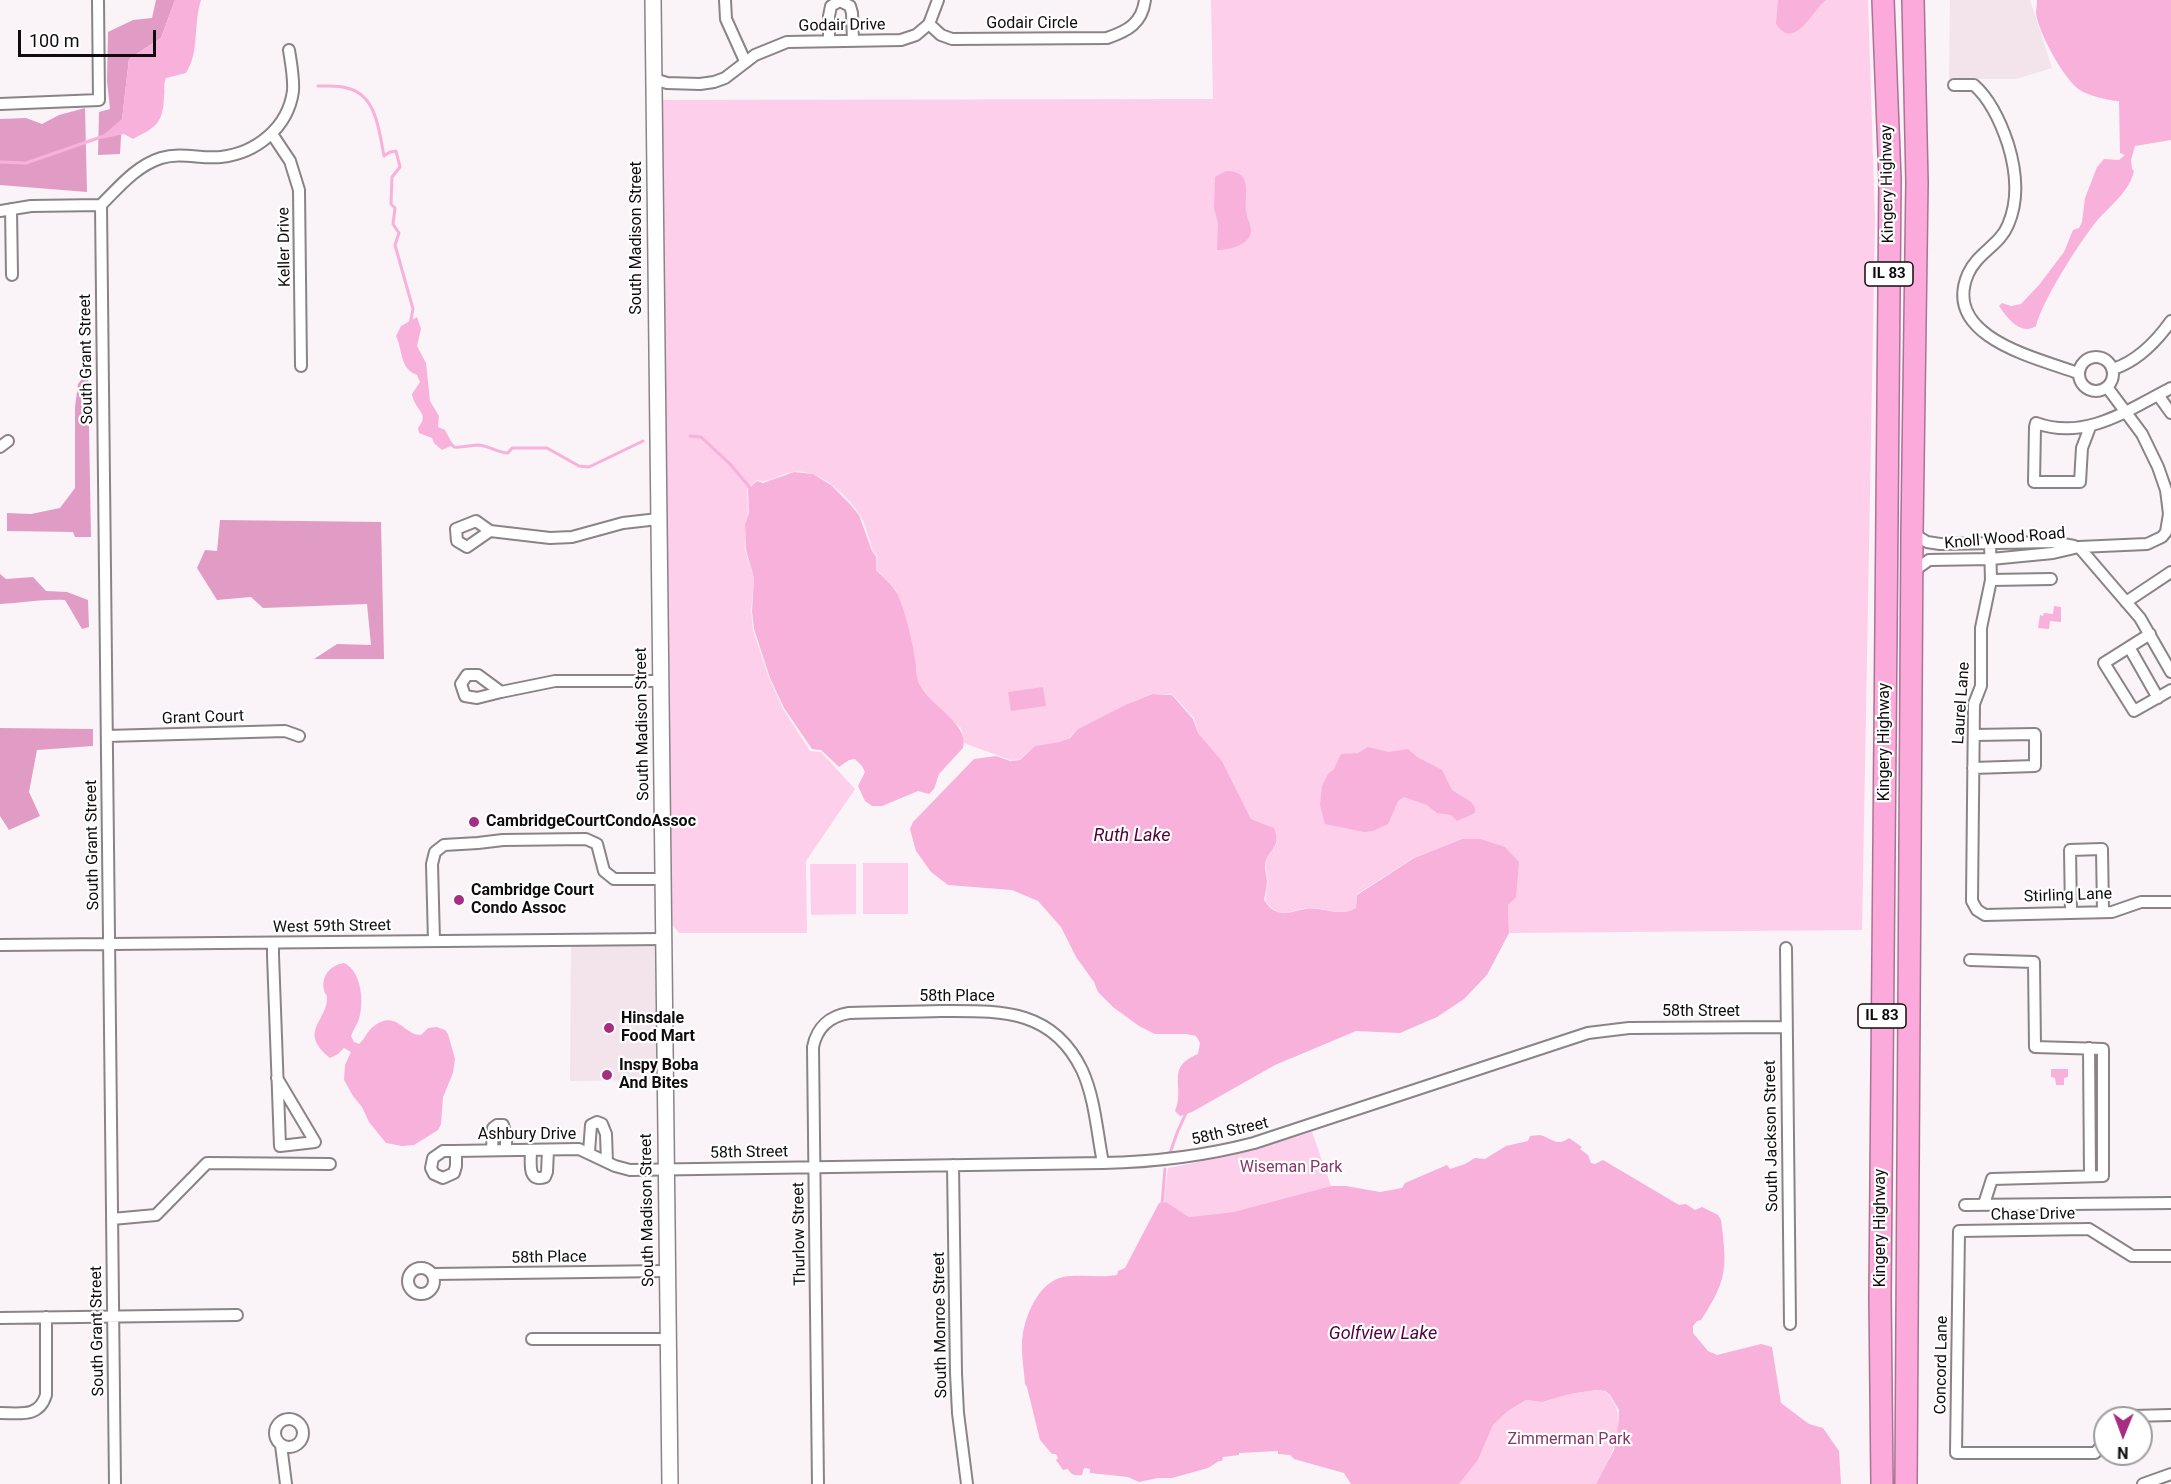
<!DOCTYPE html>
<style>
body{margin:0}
#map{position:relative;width:2171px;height:1484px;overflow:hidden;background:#faf3f7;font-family:Roboto,sans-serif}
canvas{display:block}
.north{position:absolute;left:2093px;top:1406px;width:60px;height:60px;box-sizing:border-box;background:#fff;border:2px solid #9f9e9e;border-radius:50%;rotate:181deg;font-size:16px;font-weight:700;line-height:24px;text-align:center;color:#0f0c0d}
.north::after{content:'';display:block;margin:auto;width:21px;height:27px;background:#a72d80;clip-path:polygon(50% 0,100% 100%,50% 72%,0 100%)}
.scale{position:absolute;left:18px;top:30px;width:138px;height:27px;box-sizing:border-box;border:3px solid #0f0c0d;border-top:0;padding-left:8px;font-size:18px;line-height:21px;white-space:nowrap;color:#0f0c0d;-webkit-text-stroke:4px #fff;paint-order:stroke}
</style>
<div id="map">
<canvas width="2171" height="1484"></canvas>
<div class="north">N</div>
<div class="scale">100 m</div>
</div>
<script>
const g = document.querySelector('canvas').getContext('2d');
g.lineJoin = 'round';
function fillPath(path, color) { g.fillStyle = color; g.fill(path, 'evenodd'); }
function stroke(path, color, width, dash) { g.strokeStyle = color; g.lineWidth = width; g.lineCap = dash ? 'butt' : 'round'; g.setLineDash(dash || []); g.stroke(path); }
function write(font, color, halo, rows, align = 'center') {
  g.font = font + ' Roboto,sans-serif'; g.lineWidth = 4.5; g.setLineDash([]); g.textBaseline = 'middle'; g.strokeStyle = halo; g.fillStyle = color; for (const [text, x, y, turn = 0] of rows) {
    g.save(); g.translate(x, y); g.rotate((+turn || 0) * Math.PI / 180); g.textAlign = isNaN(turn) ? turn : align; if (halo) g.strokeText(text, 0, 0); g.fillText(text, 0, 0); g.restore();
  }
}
const built = new Path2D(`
 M1950,0H2030L2052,68L2016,79H1949Z
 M656,939L666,1080L570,1081L571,940Z`);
const green = new Path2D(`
 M1211,0H1868L1875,220L1862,930L1509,933L1506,848L1481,839H1462L1413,858L1357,894L1356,908C1339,917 1325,907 1308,908C1299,908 1288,915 1279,912C1272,910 1269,905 1265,900C1266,893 1268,886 1268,880C1267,872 1264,867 1267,860C1272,846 1282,847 1274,828L1251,819L1222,761L1198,733L1194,718L1172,694H1151L1125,705L1078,729L1069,738L1059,742L1035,746L1020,759L1010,760L964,743L961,728L934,704L921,687L917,678L915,657L896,590L876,569L877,555L873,551C869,539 866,526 860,515C846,494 819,468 792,472C780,474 769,484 757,480L747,489L748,513L745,524V550L754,578L751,611L753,630L769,678L783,709L810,751L821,752L855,789L806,861L807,933H679L671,923L661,100L1213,99Z
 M863,863H908V914H863Z
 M810,864H856V914L811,915Z
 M1312,1132L1331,1186L1233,1212L1189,1217L1164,1201L1168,1168L1238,1154Z
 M1596,1390C1608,1391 1608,1394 1614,1403C1628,1425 1608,1463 1596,1484H1459L1478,1460L1493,1425L1508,1411L1526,1400L1542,1402L1570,1394Z`);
const forest = new Path2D(`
 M156,0H175L161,38L129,59L122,120L120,154L98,155L99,112L110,109L107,81L108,32L133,20L152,18Z
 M85,108L87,192L0,185V119L26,118L42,124L59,115Z
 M88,371L91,537H75L73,532L7,531V513L31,514L60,508L75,488V407L78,384Z
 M220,520L381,522L384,659H314L337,644L371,645L367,604L263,608L251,597L217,600L197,568L205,550L217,551Z
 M0,574L6,579L33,577L46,591L67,592L88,600L89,627L82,629L65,600C43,599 22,603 0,604Z
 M0,728L93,729V746L37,750L29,792L40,816L9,830L0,816Z`);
const water = new Path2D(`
 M175,0H201C193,24 200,51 186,73L166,78C163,85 165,89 164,96C163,124 156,127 133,139L124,134L100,139L103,135L122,119L129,59L161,38Z
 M1778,0H1826C1812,10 1795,52 1776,24Z
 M2037,0H2171V140L2135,146L2131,160L2132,169L2134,171C2129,193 2109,206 2096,222C2079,243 2042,301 2036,326C2021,336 2007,318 1999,306L2002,303L2011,306L2021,304L2039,285L2064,252L2073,230L2079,228L2082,222L2085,198L2097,167L2104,159L2119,160L2125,155L2120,153L2119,101C2111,101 2086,95 2080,90C2064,80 2039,33 2036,14C2036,10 2037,5 2037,0Z
 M1226,171C1254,171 1244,194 1246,211C1247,218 1250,223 1251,230C1251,245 1229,250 1217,250L1218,223L1214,208L1215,177Z
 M417,317L421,329L417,346L426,363L430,401L439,416L438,427L445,430L453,445L442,450L434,443L432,438L419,433L418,428C431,413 414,410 412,394L420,382L417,375C399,368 403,350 396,336L401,326Z
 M794,472L813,474L831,485L848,502L859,515L872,551L876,556V570C882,576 890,583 895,590C903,601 913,644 915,658C917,667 915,676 920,685C931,707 970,724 963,748L939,774L934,789L929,794L918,791L882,806H872L865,801L858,786L865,772L862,766L855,759L849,760L839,767L821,750L812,749L784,708L770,678L754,629L752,611L754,578L746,550L745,524L749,513L748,489L757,481L763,483Z
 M2054,606L2061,607V622L2050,621L2049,629L2038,628L2040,615L2043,616L2044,613L2053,614Z
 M1043,687L1046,706L1011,711L1008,692Z
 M1152,694L1172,695L1193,719L1198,733L1222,761L1251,819L1274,828C1283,849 1266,849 1265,867C1265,872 1267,876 1267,881C1267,887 1265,894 1264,900C1268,905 1271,910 1278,912C1287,915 1297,910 1305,909C1323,906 1338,918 1356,908L1357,895L1414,858L1462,839H1481L1505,847L1519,862L1516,897L1508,905L1509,933L1487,975L1464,999L1437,1017L1400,1033L1356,1031L1275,1065L1192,1112L1180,1116L1175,1111C1186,1086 1164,1068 1198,1054L1200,1043L1196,1036L1186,1034H1155L1139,1026L1113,1007L1098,992L1094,982L1076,957L1061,927L1038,901L1012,890L948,885L931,872L916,851L910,829L913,822L974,759L996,756L1010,761L1020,760L1035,746L1059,742L1070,738L1078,729L1125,705Z
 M1368,747L1389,752L1408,749L1417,757L1442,770L1452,790L1471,802L1475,808V813L1457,821L1451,815L1437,813L1427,805L1404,797L1398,801L1388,824L1373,831L1364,832L1325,824L1320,805L1322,786L1328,774L1334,769L1341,754L1358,753Z
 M344,963C362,971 364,1003 359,1019C357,1025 353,1030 351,1036L354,1042L359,1044C365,1039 367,1031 374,1026C397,1009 403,1035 421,1035L428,1028L437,1027L445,1030L448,1034L455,1059L453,1073L443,1097L441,1124L438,1130L414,1145L402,1146L386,1143L369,1122L362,1107L353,1096L344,1080L345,1065L351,1052L344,1048L338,1054L330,1058C298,1032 326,1022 327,999C327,993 325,995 324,990C321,975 331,965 344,963Z
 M2051,1069H2068V1077L2064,1078V1085H2056L2055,1078L2051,1077Z
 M1540,1135C1554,1139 1556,1147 1569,1138L1582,1147L1580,1149L1588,1155L1591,1163L1595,1164L1603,1160L1679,1205L1686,1204L1695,1210L1702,1207L1718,1215L1721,1220C1727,1267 1728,1279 1701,1320L1697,1321L1693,1326V1333L1708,1351L1717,1355L1761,1344L1772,1347L1781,1403L1809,1424L1823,1428L1839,1451L1841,1484H1596L1614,1450L1619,1420V1410L1610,1395L1605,1391L1596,1390L1570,1394L1542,1402L1526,1400L1508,1411L1493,1425L1478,1460L1459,1484H1351L1344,1473L1294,1459L1290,1455L1278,1454V1451L1239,1453V1455L1223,1457L1222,1461H1219L1208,1468L1172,1478H1158L1139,1482L1128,1477L1090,1473V1469L1084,1468L1082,1475C1075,1476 1071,1475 1068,1469L1063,1470L1056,1460L1058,1458L1056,1454H1052L1040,1440L1027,1387L1025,1384C1024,1368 1020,1349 1023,1333C1027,1311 1040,1282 1063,1277C1082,1274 1100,1278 1117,1275L1118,1271L1125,1268L1159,1203L1166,1202L1189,1217L1233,1212L1331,1186H1346L1380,1192L1402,1188L1405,1183L1447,1165L1450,1169L1465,1164L1475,1158L1485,1159L1506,1146L1528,1141L1530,1136Z`);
const stream = new Path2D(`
 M318,86C327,86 339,85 347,88C377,95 379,131 384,156L390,152L396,151L400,167L392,177L391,204L395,208L393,224L399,233L395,245L413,309L410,324
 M0,162L26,163L104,136
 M690,436L701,437L730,464L752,490
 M450,443L454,447C464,448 470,445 479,445C489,446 498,453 508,453L512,448H547L579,466L589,467L643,441
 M1170,1153L1177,1133L1186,1113
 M1162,1204L1165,1169`);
const street = new Path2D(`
 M725,0L726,19L745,61
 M929,24L941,35L952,39L1107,38C1128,31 1142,23 1145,0
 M929,24L938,0
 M829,41V16L831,6L840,1L850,6L852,13L853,41
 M654,79L667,83L700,84L714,82L725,78L755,55L787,42L901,40L916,35L929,24
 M1954,85H1974C1991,100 2001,123 2008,144C2016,170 2019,200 2008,225C2000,245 1977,253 1968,274C1941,337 2037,358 2078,373
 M0,104L99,100L98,0
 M272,134L290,161L299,190L301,366
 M101,205L115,1484
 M101,205C119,187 136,166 161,158C182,152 200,159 221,157C256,153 288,128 293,91C294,78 291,63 289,50
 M11,209L12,275
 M0,211L31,206L101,205
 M2079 374a17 17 0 1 1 34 0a17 17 0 1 1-34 0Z
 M2113,369C2138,361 2156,342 2171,321
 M2158,395L2171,413
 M2090,427L2082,448L2080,482H2034L2035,427L2036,423C2086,441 2128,410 2171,388
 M0,447L8,441
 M490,531L467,547L457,541L456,529L476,521L490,531L550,538L572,537L623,523L658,519
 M1912,533L1927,542L1940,544L2052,542L2074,546
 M1990,543L1991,580L1981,628V686L1974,704L1972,901L1977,910L1985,915L2112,912L2141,902H2171
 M2079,547L2140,618L2171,672
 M1915,575L1918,568L1929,560L1991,559L2053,553L2079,547L2147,544L2162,537L2166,532L2169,514L2166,490L2158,467L2142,434L2107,387
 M1991,580L2051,579
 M2126,602L2171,572
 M2150,634L2104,663L2134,711L2171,690
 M2129,647L2158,698
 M501,692L477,698L465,696L461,684L467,675H478L501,692L555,681H661
 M107,736L285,731L299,736
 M1973,768L2035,766V734L1974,735
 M2071,912L2070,850L2102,849L2103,912
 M434,941L432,864L435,852L444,845L478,843L503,840L586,839L597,844L604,871L614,879H664
 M273,943V955L280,1146L315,1142L277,1078
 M0,945L664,939
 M1786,948L1790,1324
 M1970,960L2034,962L2035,1047L2103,1049V1176L1992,1179L1984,1204
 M2089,1048L2090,1176
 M492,1150L493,1128L497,1125H503L506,1135V1150
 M531,1150C531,1162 527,1183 545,1177L547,1172L548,1150
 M456,1151V1166L454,1173L443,1178L434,1174L431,1168L433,1158L443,1151H454L579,1149L615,1166L630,1170L1103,1163C1155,1162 1204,1156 1254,1143L1588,1033L1629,1028L1785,1027
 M589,1152L591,1125L597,1122L602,1124L606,1134L607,1162
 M953,1165L956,1373L958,1413L967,1484
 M1965,1205L2171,1203
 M112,1219L156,1215L207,1163L330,1164
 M408 1281a13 13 0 1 1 26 0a13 13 0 1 1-26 0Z
 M433,1274L666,1271
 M0,1318L237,1315
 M532,1339H667
 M0,1413C20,1413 39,1418 46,1395V1317
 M2130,1418L2132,1416L2171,1415
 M275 1433a14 14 0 1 1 28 0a14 14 0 1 1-28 0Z
 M2105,1442L2095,1453H1956L1959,1231L2089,1229L2132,1256H2171
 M281,1445L286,1484
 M818,1484L813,1047C817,1027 830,1016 849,1013C880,1012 910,1012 941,1011C1000,1011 1052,1008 1082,1070C1095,1098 1097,1133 1103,1163
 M2143,1484L2171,1474`);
const secondary = new Path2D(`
 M653,0L670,1484`);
const highway = new Path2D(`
 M1882,1484L1880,1295L1890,179L1883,0
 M1906,1484L1912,533L1917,182L1913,0`);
const markers = [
 [474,822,6,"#a72d80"],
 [459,900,6,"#a72d80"],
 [609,1028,6,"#a72d80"],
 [607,1075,6,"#a72d80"]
];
const shields = [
 [1889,274,48],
 [1882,1016,48]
];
const shieldNames = [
 ["IL 83",1889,274],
 ["IL 83",1882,1016]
];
const streetNames = [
 ["Godair Circle",1032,24],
 ["Godair Drive",842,26,-1],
 ["Kingery Highway",1888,184,-91],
 ["South Madison Street",637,238,-90],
 ["Keller Drive",285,247,-91],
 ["South Grant Street",87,359,-91],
 ["Knoll Wood Road",2005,539,-5],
 ["Laurel Lane",1962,703,-86],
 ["Grant Court",203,718,-2],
 ["South Madison Street",643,724,-91],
 ["Kingery Highway",1885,742,-90],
 ["South Grant Street",93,845,-91],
 ["Stirling Lane",2068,896,-2],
 ["West 59th Street",332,927,-1],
 ["58th Place",957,997],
 ["58th Street",1701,1012],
 ["58th Street",1230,1132,-13],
 ["Ashbury Drive",527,1135],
 ["South Jackson Street",1772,1136,-91],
 ["58th Street",749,1153,-1],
 ["South Madison Street",648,1210,-91],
 ["Chase Drive",2033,1215,-1],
 ["Kingery Highway",1881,1228,-90],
 ["Thurlow Street",800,1234,-91],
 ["58th Place",549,1258,-1],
 ["South Monroe Street",941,1325,-91],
 ["South Grant Street",98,1331,-91],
 ["Concord Lane",1942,1365,-89]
];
const poiNames = [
 ["CambridgeCourtCondoAssoc",486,822],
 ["Cambridge Court",471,891],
 ["Condo Assoc",471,909],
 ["Hinsdale",621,1019],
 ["Food Mart",621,1037],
 ["Inspy Boba",619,1066],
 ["And Bites",619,1084]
];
const parkNames = [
 ["Wiseman Park",1291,1168],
 ["Zimmerman Park",1569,1440]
];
const waterNames = [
 ["Ruth Lake",1132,836],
 ["Golfview Lake",1383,1334]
];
fillPath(built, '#f3e4ec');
fillPath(green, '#fecfea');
fillPath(forest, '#e19cc5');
fillPath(water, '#f8b1da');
stroke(stream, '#f8b1da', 3);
stroke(street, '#8a8487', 14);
stroke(secondary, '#8a8487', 18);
stroke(highway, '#a97393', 24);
stroke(street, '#fff', 10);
stroke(secondary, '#fff', 15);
stroke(highway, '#fcaadb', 21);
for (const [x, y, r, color] of markers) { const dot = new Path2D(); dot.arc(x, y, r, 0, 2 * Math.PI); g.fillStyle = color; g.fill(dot); stroke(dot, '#fff', 2); }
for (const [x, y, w] of shields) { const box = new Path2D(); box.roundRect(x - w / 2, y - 12, w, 24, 4.5); g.fillStyle = '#fff'; g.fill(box); stroke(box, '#0f0c0d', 1.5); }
write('bold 15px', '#0f0c0d', null, shieldNames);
write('16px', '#0f0c0d', '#fff', streetNames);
write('bold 16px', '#0f0c0d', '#fff', poiNames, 'left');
write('16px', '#86366a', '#fff', parkNames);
write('italic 18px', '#54013d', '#fff', waterNames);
</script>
